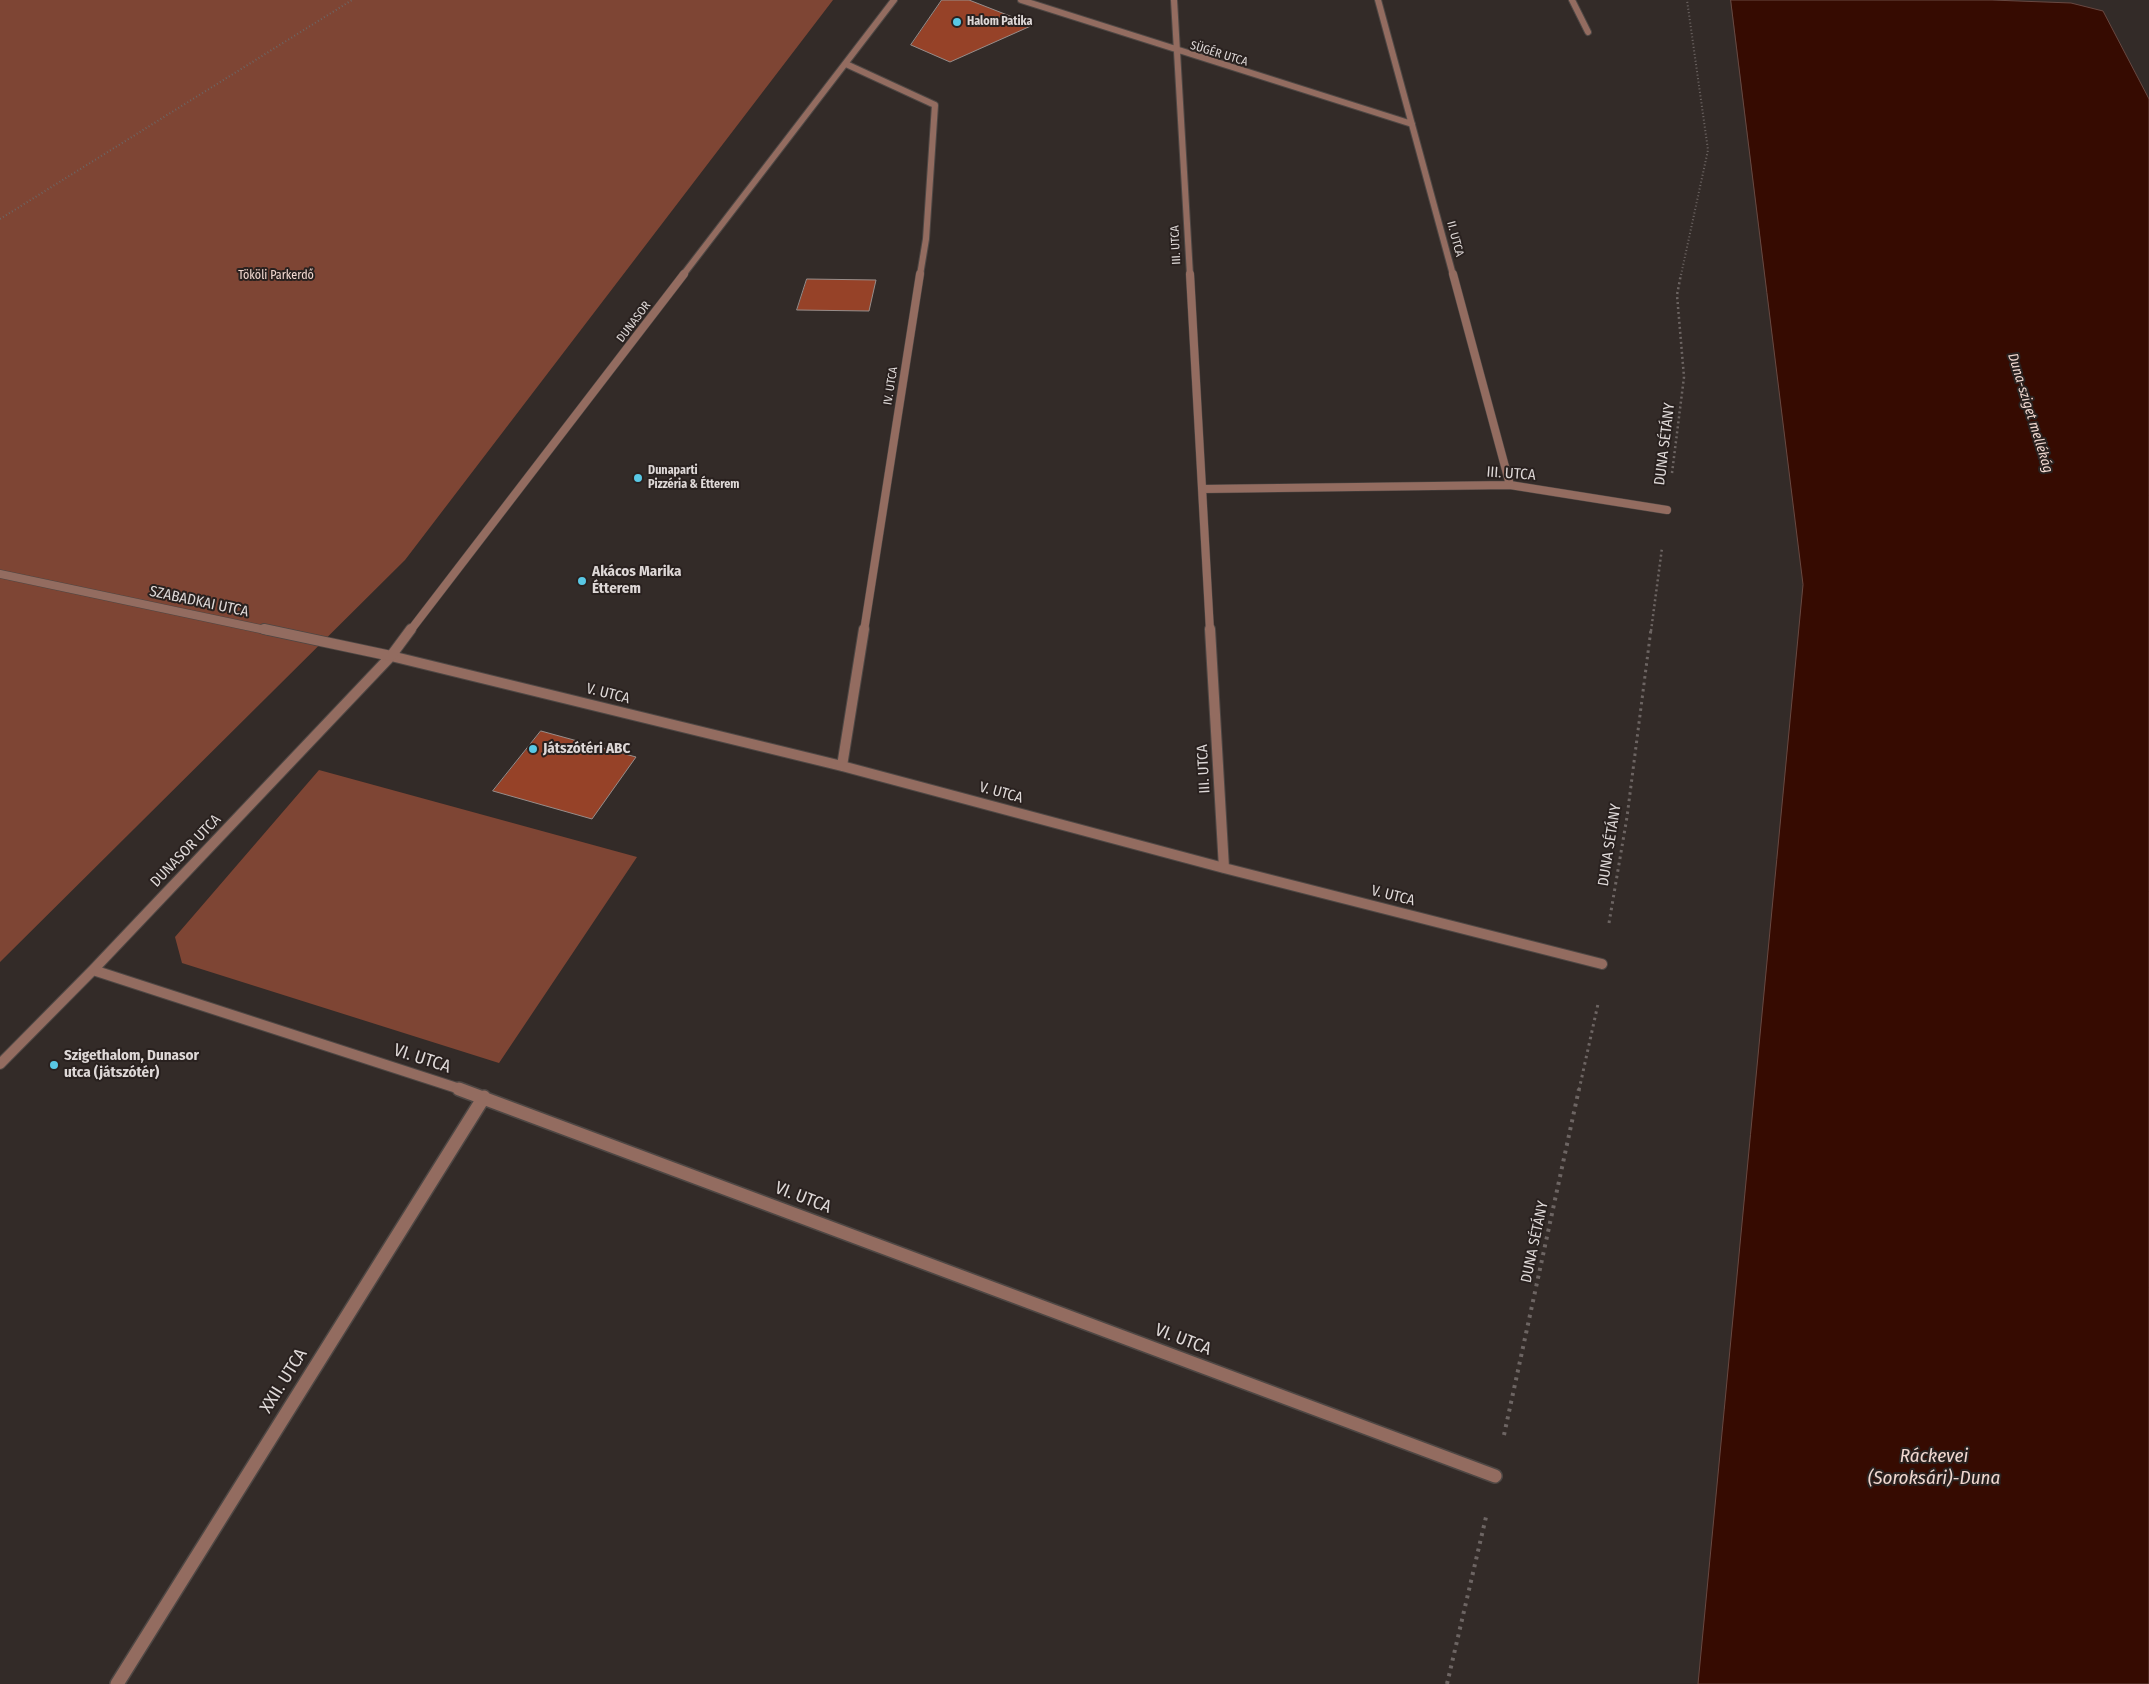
<!DOCTYPE html>
<meta charset="utf-8">
<style>
body{margin:0}
canvas{display:block;background:#332b28}
</style>
<canvas width="2149" height="1684"></canvas>
<script>
const g = document.querySelector('canvas').getContext('2d');
g.lineJoin = 'round';
function fillPath(path, color) { g.fillStyle = color; g.fill(path, 'evenodd'); }
function stroke(path, color, width, dash) { g.strokeStyle = color; g.lineWidth = width; g.lineCap = dash ? 'butt' : 'round'; g.setLineDash(dash || []); g.stroke(path); }
function write(font, color, halo, rows, align = 'center') {
  g.font = font + ' "Fira Sans Condensed",sans-serif'; g.lineWidth = 4; g.setLineDash([]); g.textBaseline = 'middle'; g.strokeStyle = halo; g.fillStyle = color; for (const [text, x, y, turn = 0] of rows) {
    g.save(); g.translate(x, y); g.rotate((+turn || 0) * Math.PI / 180); g.textAlign = isNaN(turn) ? turn : align; if (halo) g.strokeText(text, 0, 0); g.fillText(text, 0, 0); g.restore();
  }
}
const green = new Path2D(`
 M0,0H833L405,560L0,962Z
 M319,770L637,857L499,1063L182,963L175,937Z`);
const water = new Path2D(`
 M1731,0H1992L2071,3L2103,11L2149,99V1684H1698L1803,585Z`);
const building = new Path2D(`
 M942,0H969L1033,25L950,62L911,45Z
 M807,279L876,280L869,311L797,310Z
 M541,731L636,757L592,819L493,791Z`);
const pathFar3 = new Path2D(`
 M0,219L352,0
 M1681,275L1708,150L1687,0`);
const pathFar2 = new Path2D(`
 M1672,473L1684,377L1677,295L1681,274
 M1651,631L1662,548`);
const pathFar1 = new Path2D(`
 M1609,923L1627,817L1651,629
 M1579,1090L1598,1004`);
const path = new Path2D(`
 M1504,1435L1579,1089
 M1447,1684L1486,1517`);
const minorFar3 = new Path2D(`
 M1021,0L1412,124
 M1174,0L1190,275
 M1378,0L1453,275
 M1572,0L1588,32
 M846,64L935,105L926,239L920,275`);
const minorFar2 = new Path2D(`
 M1190,274L1210,631
 M1453,274L1510,485
 M1202,489L1510,485L1667,510
 M864,631L920,274`);
const minorFar1 = new Path2D(`
 M1210,629L1224,868
 M842,766L864,629
 M93,970L463,1090
 M0,1064L93,970L391,656L842,766L1224,868L1602,964`);
const minor = new Path2D(`
 M459,1089L1495,1476
 M117,1684L484,1097`);
const tertiaryFar2 = new Path2D(`
 M683,275L894,0`);
const tertiaryFar1 = new Path2D(`
 M0,574L270,631
 M410,631L684,274`);
const tertiary = new Path2D(`
 M264,629L391,656L411,629`);
const markers = [
 [957,22,5,"#59c8e5"],
 [638,478,5,"#59c8e5"],
 [582,581,5,"#59c8e5"],
 [533,749,5,"#59c8e5"],
 [54,1065,5,"#59c8e5"]
];
const farPoinames = [
 ["Halom Patika",967,22],
 ["Dunaparti",648,471],
 ["Pizzéria & Étterem",648,485]
];
const farStreetnames = [
 ["SÜGÉR UTCA",1219,54,17],
 ["II. UTCA",1455,239,75],
 ["III. UTCA",1176,245,-93],
 ["DUNASOR",634,322,-53],
 ["IV. UTCA",891,386,-81]
];
const farParknames = [
 ["Tököli Parkerdő",276,276]
];
const farWaternames = [
 ["Duna-sziget mellékág",2030,413,73]
];
const streetNames = [
 ["DUNA SÉTÁNY",1665,444,-83],
 ["III. UTCA",1511,474,4],
 ["SZABADKAI UTCA",199,602,12],
 ["V. UTCA",608,694,14],
 ["III. UTCA",1204,769,-93],
 ["V. UTCA",1001,793,15],
 ["DUNA SÉTÁNY",1610,845,-81],
 ["DUNASOR UTCA",186,851,-46],
 ["V. UTCA",1393,896,14],
 ["DUNA SÉTÁNY",1535,1242,-78]
];
const poiNames = [
 ["Akácos Marika",592,572],
 ["Étterem",592,589],
 ["Játszótéri ABC",543,749],
 ["Szigethalom, Dunasor",64,1056],
 ["utca (játszótér)",64,1073]
];
const nearStreetnames = [
 ["VI. UTCA",422,1059,18],
 ["VI. UTCA",803,1198,21],
 ["VI. UTCA",1183,1340,21],
 ["XXII. UTCA",284,1381,-58]
];
const nearWaternames = [
 ["Ráckevei",1934,1457],
 ["(Soroksári)-Duna",1934,1479]
];
fillPath(green, '#7e4534');
fillPath(water, '#360b01');
stroke(water, '#684841', 1);
fillPath(building, '#964228');
stroke(building, '#978d8a', 1);
stroke(minorFar3, '#4e4744', 8);
stroke(minorFar2, '#4e4744', 9);
stroke(minorFar1, '#4e4744', 12);
stroke(minor, '#4e4744', 16);
stroke(tertiaryFar2, '#4e4744', 8);
stroke(tertiaryFar1, '#4e4744', 9);
stroke(tertiary, '#4e4744', 12);
stroke(pathFar3, '#6d6563', 2, [1, 2.5]);
stroke(pathFar2, '#6d6563', 2.5, [2, 3]);
stroke(pathFar1, '#6d6563', 3, [2.5, 4]);
stroke(path, '#6d6563', 4, [3, 5]);
stroke(minorFar3, '#936c60', 6);
stroke(minorFar2, '#936c60', 8);
stroke(minorFar1, '#936c60', 10);
stroke(minor, '#936c60', 13);
stroke(tertiaryFar2, '#936c60', 6);
stroke(tertiaryFar1, '#936c60', 8);
stroke(tertiary, '#936c60', 10);
for (const [x, y, r, color] of markers) { const dot = new Path2D(); dot.arc(x, y, r, 0, 2 * Math.PI); g.fillStyle = color; g.fill(dot); stroke(dot, '#29211f', 2); }
write('bold 12px', '#ded8d7', '#29211f', farPoinames, 'left');
write('12px', '#ded8d7', '#29211f', farStreetnames);
write('12px', '#f1d8d0', '#29211f', farParknames);
write('italic 14px', '#f1d8d0', '#29211f', farWaternames);
write('15px', '#ded8d7', '#29211f', streetNames);
write('bold 15px', '#ded8d7', '#29211f', poiNames, 'left');
write('18px', '#ded8d7', '#29211f', nearStreetnames);
write('italic 19px', '#f1d8d0', '#29211f', nearWaternames);
</script>
